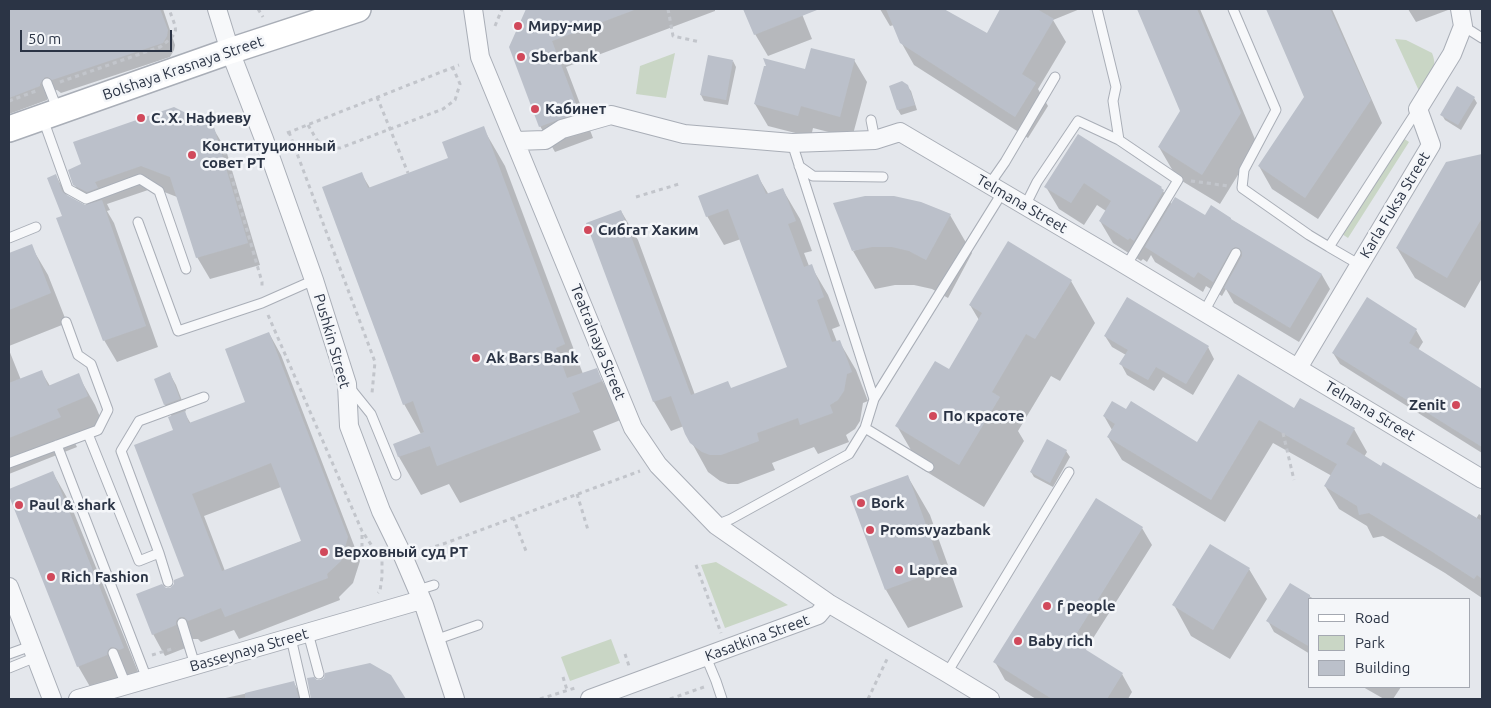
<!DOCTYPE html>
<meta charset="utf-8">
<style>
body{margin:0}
#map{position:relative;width:1491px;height:708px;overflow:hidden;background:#e4e7ec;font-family:Ubuntu,sans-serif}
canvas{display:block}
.frame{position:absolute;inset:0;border:10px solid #2b3445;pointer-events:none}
.legend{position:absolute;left:1308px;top:598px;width:162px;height:90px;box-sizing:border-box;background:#f4f6f9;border:1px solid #a4a8b1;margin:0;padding:6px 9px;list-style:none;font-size:15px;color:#2b3445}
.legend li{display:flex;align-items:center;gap:10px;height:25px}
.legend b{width:25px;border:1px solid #a4a8b1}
.scale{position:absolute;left:20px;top:30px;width:152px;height:22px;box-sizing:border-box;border:2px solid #2b3445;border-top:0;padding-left:6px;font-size:15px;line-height:18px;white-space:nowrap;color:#2b3445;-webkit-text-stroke:4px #f4f6f9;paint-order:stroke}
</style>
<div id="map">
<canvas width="1491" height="708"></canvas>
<div class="frame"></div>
<ul class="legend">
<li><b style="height:6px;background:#fff"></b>Road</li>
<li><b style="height:14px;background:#c9d6c5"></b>Park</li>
<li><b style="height:14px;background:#bbc0ca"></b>Building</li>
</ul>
<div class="scale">50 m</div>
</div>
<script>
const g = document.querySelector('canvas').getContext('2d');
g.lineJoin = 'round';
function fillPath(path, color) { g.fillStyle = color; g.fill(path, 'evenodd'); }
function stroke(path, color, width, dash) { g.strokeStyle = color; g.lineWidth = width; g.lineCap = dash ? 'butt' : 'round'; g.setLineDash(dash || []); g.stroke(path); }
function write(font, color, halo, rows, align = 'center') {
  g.font = font + ' Ubuntu,sans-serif'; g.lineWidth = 5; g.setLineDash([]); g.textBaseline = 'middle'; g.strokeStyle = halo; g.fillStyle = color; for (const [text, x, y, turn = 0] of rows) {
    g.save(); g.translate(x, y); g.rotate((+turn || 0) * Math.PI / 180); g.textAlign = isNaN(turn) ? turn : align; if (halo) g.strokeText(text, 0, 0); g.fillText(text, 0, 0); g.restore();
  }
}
const green = new Path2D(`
 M1395,39L1406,40L1432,53C1439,70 1429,79 1420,93Z
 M675,53L666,98L636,94L640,66Z
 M1403,138L1409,142L1348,238L1342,234Z
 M716,562L788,605L725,628L701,565Z
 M611,639L620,663L570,681L561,657Z`);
const shadow = new Path2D(`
 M17,9H163L175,45L174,50L170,57L61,93L57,90L53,91L47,98V100L9,114V12Z
 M527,9H715V11L566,67L593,138L555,152L540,126L510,47Z
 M745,9H800L812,39L768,56L755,34Z
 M880,9H941L987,34L1002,9H1080L1053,20L1066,42L1038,89L1048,106L1028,138L914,65L901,42L894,25L890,26Z
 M1139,9H1200L1257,144L1220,204L1177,178L1159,147L1182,111Z
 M1268,9H1332L1382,123L1318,219L1272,189L1259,166L1305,97Z
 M1408,9H1447L1448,10L1416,22Z
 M854,60L867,82L852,138L813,128L811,137L768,126L755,104L806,70Z
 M733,61L736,67L728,105L704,101L701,95Z
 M907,86L911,91L917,110L901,115L898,110Z
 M1474,98L1477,103L1461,130L1445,120L1442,115Z
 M213,128L226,150L260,265L210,279L197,257L177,197L154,188L107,204L110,210L107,211L114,223L158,347L117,362L104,340L64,216L56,176L68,197L87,206L74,184Z
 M483,128L505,166L583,374L596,370L618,408L623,419L593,431L601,450L460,503L449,484L421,495L399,457L394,445L421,434L404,404L361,173L370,188L450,159Z
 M1079,136L1161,188L1172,205L1205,217L1230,219L1322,275L1330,289L1299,342L1234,303L1226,289L1222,296L1206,286L1203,292L1155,262L1151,255L1147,262L1143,259L1141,261L1113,243L1100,221L1106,211L1097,205L1084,225L1059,209L1046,187Z
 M1482,156V278L1465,308L1415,278L1397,248L1447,163Z
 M757,175L769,195L783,190L800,219L812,251L804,253L809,266H811L828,295L840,326L832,329L837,342L839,341L856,370L868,401L863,403L860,421L855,429L846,435L849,442L818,454L814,447L772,463L775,470L738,484H728L720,481L708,472L687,434L684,426L671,431L654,402L587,224L621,211L638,240L695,395L732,389L789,368L741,239L724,245L707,216Z
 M950,215L972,253L948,298L932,289L914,285H895L875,289L853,251Z
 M31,246L48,275L67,323L9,346V255Z
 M1071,281L1095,323L1060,381L1051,376L1018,431L1024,441L984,507L922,469L897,426L949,370L979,320L970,305Z
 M1367,299L1416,330L1423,342L1418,350L1482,391V453L1340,364L1333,353Z
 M269,333L281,355L360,561L353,583L339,597L340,600L239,639L234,630L201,642L198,639H193L188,644V647L165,656L153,634L166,589H171L186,577L175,430L172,417L165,405L170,374L176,385L186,411L184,412L191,424L247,403ZM281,487L302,541L225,571L204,516Z
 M1105,336L1208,347L1214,359L1193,395L1163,377L1154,391L1127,375L1121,364L1126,355L1112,347Z
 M9,350L21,380L41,371L50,386L78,375L95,405L104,426L73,439L77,447L9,474Z
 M1239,376L1295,410L1354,429L1367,452L1364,457L1476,519L1479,514L1482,516V598L1445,573L1383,536L1373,538L1367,526L1339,509L1325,486L1332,476L1273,443L1225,522L1122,460L1108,437L1112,430L1104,416L1126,411L1198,443Z
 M1048,441L1066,451L1070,457L1053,487L1034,477L1031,472Z
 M53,473L70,503L141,679L96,697L78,666L9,492V491Z
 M908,477L930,515L963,607L908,628L886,590Z
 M1142,528L1152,545L1085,651L1122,674L1132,692L1128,699H1036L1005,680L995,662Z
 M1249,569L1267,599L1230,659L1191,636L1174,605Z
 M1290,585L1314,599H1310V654L1274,632L1268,621Z
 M390,675L404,699H312L316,681Z
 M294,683L303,699H221Z
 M1363,687H1401L1393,699H1384Z`);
const building = new Path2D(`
 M9,9H160L168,30L167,36L163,43L52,80L48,77H45L40,84V86L9,98Z
 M526,9H634V10L552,41L579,112L539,127L509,47Z
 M743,9H817V10L754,35Z
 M886,9H944L987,33L1000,9H1037L1054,19L1022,74L1036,83L1015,117L900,43Z
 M1137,9H1197L1241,113L1202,175L1158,147L1180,111Z
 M1266,9H1330L1371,100L1305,198L1258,166L1304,97Z
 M811,48L855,59L840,117L801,106L798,116L754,104L764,66H766L763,58L805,69Z
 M708,55L733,60L726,100L700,95Z
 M902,81L908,85L915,105L897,110L889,86Z
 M1457,86L1475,97L1458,125L1440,115Z
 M174,107L214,127L248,243L196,258L170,177L141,166L95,182L98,188L87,192L73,185L68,170L81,164L73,142Z
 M484,126L565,344L556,348L567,378L597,368L602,381L572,393L580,412L437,466L430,446L398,457L393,444L424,432L413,401L403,405L322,187L362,172L368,188L448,158L442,142Z
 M1078,134L1162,187L1161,188L1164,190L1134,241L1130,238L1128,240L1099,221L1111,201L1084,183L1071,203L1044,187Z
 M1482,154V218L1447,278L1396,248L1446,162Z
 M56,174L62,191L65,194L85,205L102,200L146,326L103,341L56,218L62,216L47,178Z
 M758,174L766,194L783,188L796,221L788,224L804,267L812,264L824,297L817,300L832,342L840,340L852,372L847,374L844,391L838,400L830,405L833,413L800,425L798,418L757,433L759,441L721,455H710L702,452L690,443L685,434L671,396L653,402L586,223L621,210L691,395L728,381L731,388L787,367L728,209L706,217L698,196Z
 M865,196H894L921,202L951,214L926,260L909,251L892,247H872L852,251L833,203Z
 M1175,197L1205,215L1211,205L1231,218V219L1322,274L1290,328L1224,288L1242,256V252L1239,248L1235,247L1231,250L1213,282L1198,272L1194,278L1145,247Z
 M1008,241L1072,280L1035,339L1026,334L992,392L1000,397L959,465L895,426L935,361L949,369L982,313L969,305Z
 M32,244L51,293L9,310V253Z
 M1127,297L1209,346L1186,384L1156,367L1148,380L1119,364L1128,350L1104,336Z
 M1367,297L1417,329L1409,343L1482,389V447L1332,353Z
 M269,332L348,537L341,561L327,574L328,578L225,617L221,608L188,621L184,617H180L176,621V625L152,635L136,594L162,584L166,588H170L174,584V580L184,576L134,445L173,430L168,417L185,411L189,423L245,402L225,349ZM271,463L301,541L222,571L192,494Z
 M42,370L48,386L79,373L88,396L57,409L61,417L9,438V383Z
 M170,372L180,399L164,405L154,379Z
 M1238,374L1294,408L1300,398L1355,428L1346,444L1381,466L1383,462L1482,521V579L1477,575L1474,579L1431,551L1369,513L1359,515L1357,506L1324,486L1337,464L1259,420L1211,500L1107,437L1115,424L1103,416L1112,401L1126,409L1131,401L1197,442Z
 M1047,439L1067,450L1050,483L1030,472Z
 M53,471L124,648L119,650L116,648L111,647L108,650L107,655L77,667L9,496V489Z
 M908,475L942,569L885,590L850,496Z
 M1096,498L1143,527L1072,641L1123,673L1107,699H1052L993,662Z
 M1210,544L1250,568L1213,630L1172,605Z
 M1290,583L1310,595V647L1266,621Z
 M370,663L391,675L406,699H311L307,678L314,677L317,680H320L324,678L325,673Z
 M294,681L299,699H245V693Z`);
const path = new Path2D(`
 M258,9L263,17
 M668,9L673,36L700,42
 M495,26L502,9
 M60,82L160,47C181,31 177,32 169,9
 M377,97L408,173
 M9,101L36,91
 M308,125C318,141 318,149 340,148L443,109L455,100L460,84L453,68
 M289,132L375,362L372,393
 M287,133L459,65
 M224,151L262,282V288
 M1191,181L1229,186
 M636,197L679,184
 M268,315L362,531L382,561V577L380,591L378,593
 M1283,433L1294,480
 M577,494L588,530
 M513,517L526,551
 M362,547V531
 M420,551L443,544L640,471
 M696,565L721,633
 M625,654L629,666
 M152,655L175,648
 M563,677L567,690
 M540,699L575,688
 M670,699L704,687
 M868,699L888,657`);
const lane = new Path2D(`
 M1097,9L1116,87L1113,101L1119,140
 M1233,9L1276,110L1244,170L1242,188L1309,235L1329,247
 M1463,26L1482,38
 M47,83L58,111
 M43,119L68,189L86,199L140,179L159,191L186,269
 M871,120L875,140
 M799,166L813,176L883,177
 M989,185L1005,162L1055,77
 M1025,206L1037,182L1078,121L1119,140L1178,180L1126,266
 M138,222L178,331L262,303L314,280
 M9,238L36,227
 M1360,265L1329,247L1418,109
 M1204,312L1236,253
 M350,388L371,414L396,475
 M874,399L1002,193
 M865,428L929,467
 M88,434L139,561L159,553L121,451L139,421L204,397
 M57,445L147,679
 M9,463L98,430L108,410L91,364L78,355L66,322
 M716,525L731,519L849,454L865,428L874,399L792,143
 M159,553L168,582
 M418,590L434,585
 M182,623L195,665
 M308,633L319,674
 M291,638L305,699
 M435,640L478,625
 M113,653L126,685
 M9,654L31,646
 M706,657L716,681L722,699
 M9,668L36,657
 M947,673L1069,472`);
const street = new Path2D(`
 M217,9L230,51L264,139L314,280L347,384L349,426L381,511L403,556L424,605L455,699
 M473,9L480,57L633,428L658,465L716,525L828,603L947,673L990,699
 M515,141L545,140L562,129L611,115L684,134L792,143L875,140L900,132L1114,258L1482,479
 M1298,368L1431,145L1418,109L1452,54L1463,26L1460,9
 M9,587L52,699
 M78,699L421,600
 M590,699L818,615L828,603`);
const secondary = new Path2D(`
 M9,129L230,51L358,9`);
const markers = [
 [518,26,5,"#d1495b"],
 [521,57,5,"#d1495b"],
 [535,109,5,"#d1495b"],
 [141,118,5,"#d1495b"],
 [192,155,5,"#d1495b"],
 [588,230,5,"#d1495b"],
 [476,358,5,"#d1495b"],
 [1456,405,5,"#d1495b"],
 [933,416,5,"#d1495b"],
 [861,503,5,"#d1495b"],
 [19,505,5,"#d1495b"],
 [870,530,5,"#d1495b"],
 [324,552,5,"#d1495b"],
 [899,570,5,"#d1495b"],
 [51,577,5,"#d1495b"],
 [1047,606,5,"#d1495b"],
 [1018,641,5,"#d1495b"]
];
const poiNames = [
 ["Миру-мир",528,26],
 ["Sberbank",531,57],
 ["Кабинет",545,109],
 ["С. Х. Нафиеву",151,118],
 ["Конституционный",202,146],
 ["совет РТ",202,163],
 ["Сибгат Хаким",598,230],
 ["Ak Bars Bank",486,358],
 ["Zenit",1446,405,"right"],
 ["По красоте",943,416],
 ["Bork",871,503],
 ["Paul & shark",29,505],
 ["Promsvyazbank",880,530],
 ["Верховный суд РТ",334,552],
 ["Laprea",909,570],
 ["Rich Fashion",61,577],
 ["f people",1057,606],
 ["Baby rich",1028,641]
];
const streetNames = [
 ["Bolshaya Krasnaya Street",183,68,-19],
 ["Telmana Street",1022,204,30],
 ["Karla Fuksa Street",1395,205,-59],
 ["Pushkin Street",332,341,74],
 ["Teatralnaya Street",598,342,68],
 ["Telmana Street",1370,411,31],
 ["Kasatkina Street",757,638,-20],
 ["Basseynaya Street",249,650,-16]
];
fillPath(green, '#c9d6c5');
fillPath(shadow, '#0003');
fillPath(building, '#bbc0ca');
stroke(lane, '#a9aeb7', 11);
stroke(street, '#a9aeb7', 20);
stroke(secondary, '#a9aeb7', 28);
stroke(path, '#c2c5cb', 3, [4, 4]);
stroke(lane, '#f7f8fa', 9);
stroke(street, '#f7f8fa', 18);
stroke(secondary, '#fff', 25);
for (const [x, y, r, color] of markers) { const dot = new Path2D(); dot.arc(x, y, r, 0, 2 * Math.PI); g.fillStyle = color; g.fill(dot); stroke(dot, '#f4f6f9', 2); }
write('bold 15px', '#2b3445', '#f4f6f9', poiNames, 'left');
write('15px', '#2b3445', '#f4f6f9', streetNames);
</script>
